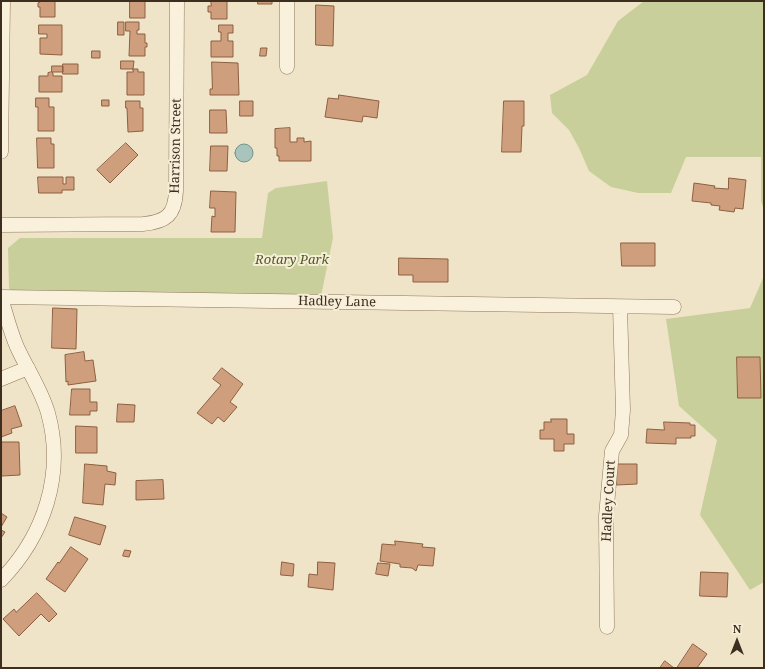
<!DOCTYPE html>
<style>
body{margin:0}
#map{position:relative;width:765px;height:669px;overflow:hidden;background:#f0e4c8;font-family:"Noto Serif",serif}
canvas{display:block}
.frame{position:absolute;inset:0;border:2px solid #3d2e20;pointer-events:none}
.north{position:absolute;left:717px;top:621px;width:40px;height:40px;-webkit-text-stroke:3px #f7eed8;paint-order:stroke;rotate:0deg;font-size:11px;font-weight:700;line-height:16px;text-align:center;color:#3d2e20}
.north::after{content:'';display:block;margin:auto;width:14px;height:18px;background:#3d2e20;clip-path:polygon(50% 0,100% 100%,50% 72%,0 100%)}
</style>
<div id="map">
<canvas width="765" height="669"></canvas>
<div class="frame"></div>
<div class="north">N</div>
</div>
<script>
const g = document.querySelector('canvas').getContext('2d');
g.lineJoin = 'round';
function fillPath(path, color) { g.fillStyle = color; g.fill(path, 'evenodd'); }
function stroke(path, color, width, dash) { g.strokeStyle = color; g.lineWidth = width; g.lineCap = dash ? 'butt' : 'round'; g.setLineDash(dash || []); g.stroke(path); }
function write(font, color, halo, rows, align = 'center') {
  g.font = font + ' "Noto Serif",serif'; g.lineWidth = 4; g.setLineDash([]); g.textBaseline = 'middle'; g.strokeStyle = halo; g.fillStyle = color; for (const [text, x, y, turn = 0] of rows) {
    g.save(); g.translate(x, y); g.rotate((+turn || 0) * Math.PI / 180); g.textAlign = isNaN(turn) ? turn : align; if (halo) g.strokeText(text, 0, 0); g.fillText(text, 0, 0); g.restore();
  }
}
const green = new Path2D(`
 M644,1H764V211L761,201V157H686L671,193H638L611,187L589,171L579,148L569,130L552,113L550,95L587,75L618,21Z
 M327,181L333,238L321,296L19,293L9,289L8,248L20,238H262L268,193L276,188Z
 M764,276V582L750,590L700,515L717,440L679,406L666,319L750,308Z`);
const water = new Path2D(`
 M235 153a9 9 0 1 1 18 0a9 9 0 1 1-18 0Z`);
const building = new Path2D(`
 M40,1H55V17H40V7H38V3L40,2Z
 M130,1H145V18H130Z
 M211,1H227V19H211V12H208V6H211Z
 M258,1H272V4H258Z
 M316,5L334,6L333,46L316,45Z
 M118,22H124V35H118Z
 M126,22H139V30H137V34H145V43H147V47H145V56H129L130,31H126Z
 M39,25H62V55L40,54V38H47V34H39Z
 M219,25H233V33H228V41H233V57H211V41H221V32H219Z
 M261,48H267L266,56H260Z
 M92,51H100V58H92Z
 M121,61H134L133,69H121Z
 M212,62L238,63L239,95H210V89H212Z
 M63,64H78V74H63Z
 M52,66H63V72H52Z
 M133,69H138V72H144V95H127V72H133Z
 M52,72L53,73V76H62V92H39V76H48V73Z
 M339,95L379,101L377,118L363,116L362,122L325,117L328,98L338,99Z
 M36,98H49V107H54V131H38V107H36Z
 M102,100H109V106H102Z
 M126,101H140V108H143V131L128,132L127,108H126Z
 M240,101H253V116H240Z
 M504,101H524V126H522L521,152H502Z
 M210,110H226L227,133H210Z
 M290,128V142H297V138H304V142L311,141V161H279V156H277V148H275V129Z
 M37,138H51V144H54V168H38Z
 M126,143L138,155L110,183L97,170Z
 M211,146H228L227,171H210Z
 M38,177H63V184H66V177H74V190H62V193H39Z
 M729,178L746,180L743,209L735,208L734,212L719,210L720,206L711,205V203L692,201L694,183L715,186L714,188L728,189Z
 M211,191L236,192L235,232H211L212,216L215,217V208H210Z
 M621,243H655V266H622Z
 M399,258L448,259V282H413V275H399Z
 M53,308L77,309L76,349L52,348Z
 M84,352L85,361L93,360L96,381L68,385V381L66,382L65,355Z
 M737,357H760L761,398H738Z
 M222,368L243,384L230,402L237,407L224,422L218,417L212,424L197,413L221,385L213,379Z
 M72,389H90V402H97V411H90V415H70Z
 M118,404L135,405L134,422H117Z
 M15,406L22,426L11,429L12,433L1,437V411Z
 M551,419H567V434H574V444H564V451H554V439H540V430H544V422H551Z
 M664,422L690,423V425H695V436H691V438H676V444L646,443L647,429L664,430Z
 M76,426L97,427V453H76Z
 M2,442H19L20,475L2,476Z
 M85,464L107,466V471L116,473L115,485L105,484L103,505L83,503Z
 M617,464H637V484L617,485Z
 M163,480L164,499L136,500V481Z
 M1,513L7,517L1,527Z
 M75,517L106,526L100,545L69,535Z
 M1,530L5,532L1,538Z
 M395,541L423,544L422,547L435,548L433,566L418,565L416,571L412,568L400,567V564L380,561L382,544L395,545Z
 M71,547L88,559L65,592L46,579L58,562L59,563Z
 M125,550L131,551L129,557L123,556Z
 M282,562L294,564L293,576L281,575Z
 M318,562L335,563L333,590L308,587L309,574L317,575Z
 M378,563L390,564L388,576L376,574Z
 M701,572L728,573L727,597L700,596Z
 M37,593L57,614L49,622L41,614L19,636L3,619L14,609L16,612Z
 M693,644L707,654L697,668H677Z
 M665,661L674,668H660Z`);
const street = new Path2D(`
 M287,67V1
 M1,152L3,1
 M1,225L143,224C166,222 175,215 176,191L177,1
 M1,297L674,307
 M1,298C6,314 10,331 17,347C27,369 41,389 48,413C65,474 44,536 1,580
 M1,379L28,368
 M607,627L606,516L612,451L621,435L623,410L620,307`);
const streetNames = [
 ["Harrison Street",176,146,-89],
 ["Hadley Lane",337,302,1],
 ["Hadley Court",609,501,-87]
];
const parkNames = [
 ["Rotary Park",292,260]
];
fillPath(green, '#c9cf9b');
fillPath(water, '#a9c4bc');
stroke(water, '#6f938a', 1);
fillPath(building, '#cf9f7d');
stroke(building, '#8d5f41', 1);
stroke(street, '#8d765c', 15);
stroke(street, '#faf1dc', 14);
write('13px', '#3d2e20', '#f7eed8', streetNames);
write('italic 13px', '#4d5a26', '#f7eed8', parkNames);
</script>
